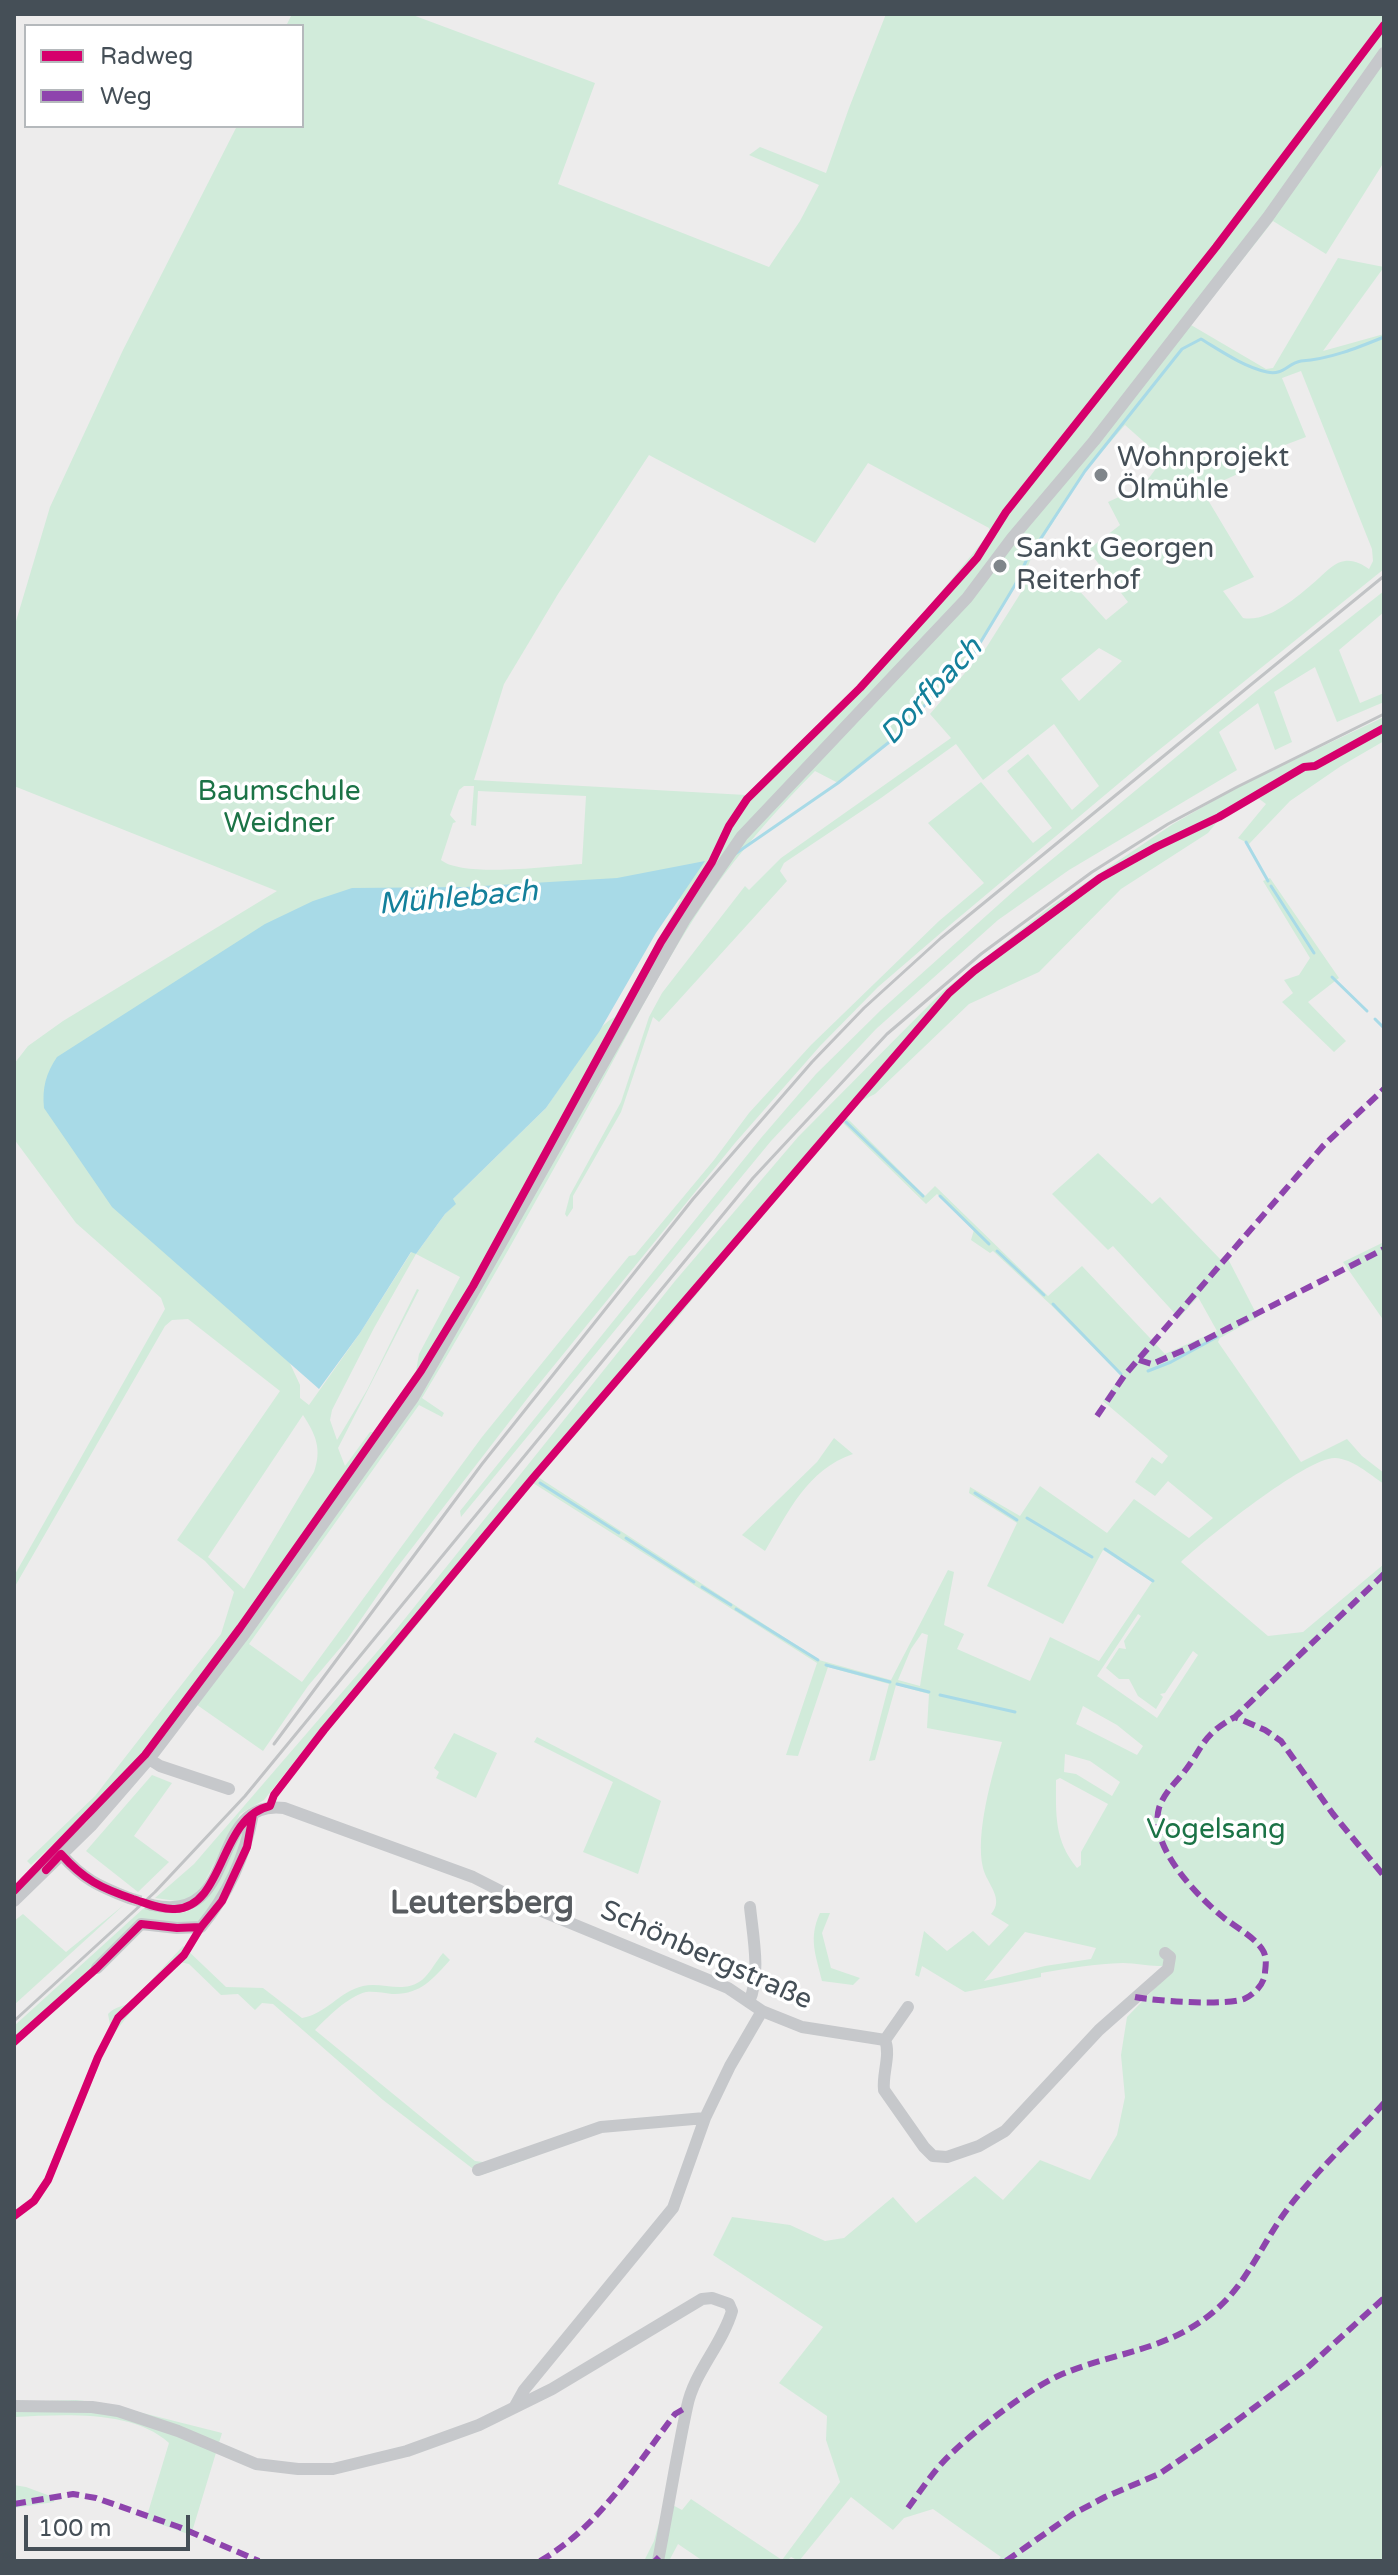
<!DOCTYPE html>
<meta charset="utf-8">
<style>
body{margin:0}
#map{position:relative;width:1398px;height:2575px;overflow:hidden;background:#edecec;font-family:"Varela Round",sans-serif}
canvas{display:block}
.frame{position:absolute;inset:0;border:16px solid #454f57;pointer-events:none}
.legend{position:absolute;left:24px;top:24px;width:280px;height:104px;box-sizing:border-box;background:#fff;border:2px solid #b5b9bc;margin:0;padding:10px 14px;list-style:none;font-size:24px;color:#454f57}
.legend li{display:flex;align-items:center;gap:16px;height:40px}
.legend b{width:40px;border:2px solid #b5b9bc}
.scale{position:absolute;left:24px;top:2515px;width:166px;height:36px;box-sizing:border-box;border:4px solid #454f57;border-top:0;padding-left:10px;font-size:24px;line-height:28px;white-space:nowrap;color:#454f57;-webkit-text-stroke:6px #fff;paint-order:stroke}
</style>
<div id="map">
<canvas width="1398" height="2575"></canvas>
<div class="frame"></div>
<ul class="legend">
<li><b style="height:10px;background:#d6006c"></b>Radweg</li>
<li><b style="height:10px;background:#8e44ad"></b>Weg</li>
</ul>
<div class="scale">100 m</div>
</div>
<script>
const g = document.querySelector('canvas').getContext('2d');
g.lineJoin = 'round';
function fillPath(path, color) { g.fillStyle = color; g.fill(path, 'evenodd'); }
function stroke(path, color, width, dash) { g.strokeStyle = color; g.lineWidth = width; g.lineCap = dash ? 'butt' : 'round'; g.setLineDash(dash || []); g.stroke(path); }
function write(font, color, halo, rows, align = 'center') {
  g.font = font + ' "Varela Round",sans-serif'; g.lineWidth = 7; g.setLineDash([]); g.textBaseline = 'middle'; g.strokeStyle = halo; g.fillStyle = color; for (const [text, x, y, turn = 0] of rows) {
    g.save(); g.translate(x, y); g.rotate((+turn || 0) * Math.PI / 180); g.textAlign = isNaN(turn) ? turn : align; if (halo) g.strokeText(text, 0, 0); g.fillText(text, 0, 0); g.restore();
  }
}
const green = new Path2D(`
 M292,14H410L595,83L558,184L769,267L800,221L819,185L749,155L760,147L826,173L849,108L886,14H1384V162L1326,254L1273,221L1191,325L1266,369L1273,368L1338,258L1384,267L1323,351L1384,334V569L1149,758L950,925L878,987L820,1046L735,1143L530,1395L395,1570L346,1641L308,1686L263,1751L190,1700L120,1787L80,1827L76,1823L31,1865L27,1861L95,1796L221,1634L234,1592L205,1561L177,1540L280,1391L188,1319L172,1320L165,1326L14,1588V1576L165,1309L161,1298L76,1223L14,1139V1064L28,1046L63,1021L277,891L14,786V628L50,507L123,350L237,126H302V26H286ZM1301,371L1372,549L1373,561L1369,569C1361,564 1355,560 1345,561C1335,562 1327,571 1319,578C1301,594 1269,623 1243,618L1223,591L1254,577L1202,490L1240,473L1234,457L1269,451L1306,437L1282,378ZM1125,425L1152,449L1166,455L1143,486L1108,502L1120,525L1088,550L1128,602L1106,620L1063,573L1041,592L1023,578L1032,556L1085,471ZM649,455L815,543L868,463L989,528L990,532C916,625 835,716 746,795L474,780L504,684L558,594ZM1015,585L1022,591L986,648L930,714L951,738L781,858L749,890L745,886L662,993L649,1017L621,1102L570,1195L565,1214L567,1217L573,1208V1196L621,1112L653,1017L659,1022L787,881L780,871L784,863L881,798L956,744L983,780L1054,724L1099,786L1072,810L1028,754L1007,771L1052,828L1033,843L981,782L928,823L984,883L939,921L811,1045L749,1113L714,1160L635,1255L629,1256L482,1437L302,1682L249,1644L419,1405L442,1417L444,1413L422,1398C479,1303 534,1205 588,1107C631,1030 670,948 723,876C751,839 782,804 815,771L838,783C888,743 938,700 977,649C991,630 1001,605 1015,585ZM1099,648L1122,661L1079,701L1061,679ZM464,786H474L471,825L476,826L478,791L586,796L582,864C552,866 463,878 441,860L453,823L456,822L450,815L459,790ZM681,899L615,1017C596,1026 581,1057 569,1075L604,913ZM566,1078L546,1108L452,1200L455,1204L445,1214L416,1254L412,1251L360,1333L309,1405L300,1398V1385L287,1357ZM416,1254L460,1277L419,1354L416,1371L375,1432H370L345,1466L338,1448L419,1290L417,1289L367,1390L337,1440L330,1420L332,1410L374,1328ZM303,1415C316,1435 322,1449 314,1472L244,1589L208,1557Z
 M1384,591V612L1339,650L1360,703L1384,693V702L1337,722L1315,667L1274,692L1292,742L1275,750L1258,703L1219,732L1237,770L1069,870L998,920L876,1029L771,1141L461,1517L460,1511L761,1138L816,1074L881,1010L1016,889L1255,692Z
 M1384,717V741L1341,766L1290,801L1249,844L1238,838L1266,804L1258,798L1221,817L1208,833L1121,889L1039,972L969,1004L875,1094L861,1101L846,1117L925,1196L935,1186L1048,1296L1082,1266L1165,1354L1217,1331L1198,1297L1179,1318L1113,1246L1108,1250L1052,1194L1098,1153L1152,1204L1160,1197L1221,1260L1226,1255L1258,1317L1220,1338L1218,1342L1301,1462L1347,1439L1362,1456L1384,1473V1484C1369,1474 1353,1459 1335,1458C1307,1457 1204,1540 1181,1562L1268,1636L1303,1632L1384,1564V2561H997L1001,2557L933,2509L904,2518L893,2530L851,2497L799,2561L791,2557L787,2561H703L678,2544L669,2561H644L654,2541L665,2501L682,2510L691,2499L782,2560L840,2482L826,2440L827,2416L779,2383L823,2327L713,2255L732,2217L790,2225L825,2241L844,2238L893,2197L916,2223L975,2176L1003,2200L1040,2160L1090,2180L1117,2135L1125,2097L1121,2055L1127,2017L1163,1980L1173,1964C1156,1969 1141,1963 1123,1963C1095,1964 1069,1968 1041,1973V1977L965,1992L922,1966L919,1977L915,1975L924,1931L947,1951L973,1931L989,1946L1009,1925L991,1914C1005,1899 987,1884 983,1868C975,1834 992,1775 1002,1742L927,1728L929,1694L896,1685L875,1760L869,1761L889,1684L828,1667L798,1756L786,1755L817,1663L533,1483L395,1652L326,1731L321,1728L264,1800L240,1814L200,1891L184,1902L155,1898L194,1864L395,1631L675,1281L798,1137L943,991L1051,906L1173,824L1239,786ZM842,1122L926,1204L937,1194L974,1230L971,1240L990,1253L993,1251L1051,1305L1121,1376L1103,1401L1168,1456L1162,1464L1152,1457L1135,1482L1155,1496L1168,1481L1213,1518L1189,1538L1134,1499L1107,1533L1040,1486L1020,1516L970,1487L969,1493L1017,1523L987,1586L1063,1624L1103,1550L1152,1582L1099,1661L1050,1637L1030,1681L957,1649L964,1634L944,1625L954,1572L948,1570L891,1680L819,1660L538,1477L614,1387L673,1323L794,1176ZM1138,1614L1141,1616L1124,1641L1126,1649L1119,1648L1106,1668L1119,1679H1129L1138,1696L1156,1709L1163,1697L1160,1694L1165,1693L1193,1651L1198,1655L1157,1718L1097,1676ZM922,1633L928,1635L920,1686L898,1680L911,1649ZM1083,1706L1117,1725L1143,1746L1137,1755L1076,1724ZM1065,1754L1090,1761L1120,1782L1112,1796L1076,1774L1064,1772ZM1060,1778L1108,1804L1081,1852V1865L1077,1868C1054,1840 1056,1815 1056,1780ZM1025,1932L1096,1948L1091,1959L1045,1966L984,1981Z
 M1270,878L1339,978L1308,1002L1346,1041L1334,1052L1282,1002L1293,993L1284,980L1299,975L1310,958L1263,881Z
 M1384,1242V1321L1343,1262Z
 M834,1438L853,1454C807,1470 789,1511 765,1551L742,1535L817,1462Z
 M454,1733L497,1753L476,1798L436,1778L439,1772L434,1768Z
 M537,1737L661,1801L638,1874L583,1852L613,1782L534,1742Z
 M152,1775L172,1783L134,1836L169,1862L138,1892L86,1851Z
 M246,1830C237,1854 220,1920 190,1924C178,1925 164,1922 152,1921L14,2046V2026L145,1907C209,1932 217,1878 241,1834Z
 M125,1904L14,2005V1921L23,1914L66,1952Z
 M820,1913H830L822,1933L831,1968L860,1978L853,1985L822,1981C816,1955 808,1939 820,1913Z
 M183,1946L226,1987L263,1988L302,2018C326,2014 340,1991 363,1986C382,1982 402,1993 419,1982C428,1977 436,1961 443,1953L450,1960C433,1979 420,1995 392,1994C384,1993 374,1991 366,1992C347,1997 328,2017 315,2030L475,2161L491,2163L531,2158L481,2175L383,2100L273,2004L262,2003L255,2010L238,1994L221,1995L189,1964L180,1962C151,1992 119,2018 102,2056L97,2054L110,2025L108,2014C115,2006 124,2007 132,2001Z
 M76,2400L103,2403L222,2433L191,2535L146,2519L169,2443C132,2409 61,2415 14,2417V2402Z
 M14,2485L26,2487L53,2497L54,2502L14,2508Z`);
const water = new Path2D(`
 M705,861L656,933L599,1032L546,1108L453,1199L456,1204L445,1214L416,1254L411,1252L360,1333L319,1389L112,1207L44,1108C42,1088 46,1073 57,1057L265,924L313,901L352,888L465,887L617,878Z`);
const stream = new Path2D(`
 M1246,842L1268,881
 M735,854L838,783L893,739L974,653L1015,585L1026,561L1085,471L1182,349L1201,339C1221,351 1244,367 1267,372C1283,376 1288,363 1301,361C1330,359 1357,348 1384,337
 M1271,886L1314,953
 M1332,977L1367,1011
 M1375,1019L1384,1028
 M846,1122L923,1196
 M940,1196L989,1244
 M997,1251L1044,1295
 M1053,1304L1121,1374
 M1148,1371L1171,1362L1217,1337
 M540,1483L619,1533
 M975,1493L1017,1520
 M1027,1518L1092,1557
 M626,1538L694,1582
 M1105,1549L1153,1581
 M702,1587L731,1605
 M736,1609L818,1660
 M826,1665L890,1682
 M897,1684L929,1692
 M940,1695L1015,1712`);
const minorTunnel = new Path2D(`
 M129,1898L152,1905`);
const minor = new Path2D(`
 M149,1759L160,1766L229,1789
 M61,1854C83,1879 98,1886 129,1898
 M14,1901L91,1826L149,1759L245,1633L413,1398L685,919L742,836L967,598L1012,538L1094,441L1268,217L1384,53
 M152,1905C242,1926 206,1798 284,1808L473,1877L534,1908L728,1988L762,2011L802,2027L885,2040
 M97,1968L141,1924L177,1928L201,1927C229,1893 245,1857 253,1814
 M749,2002C761,1975 753,1936 750,1907
 M908,2007L885,2040C891,2055 882,2074 884,2090L924,2147L933,2156L947,2157L979,2146L1005,2131L1099,2030L1168,1969L1170,1957L1165,1953
 M478,2170L601,2127L705,2118
 M14,2406L92,2407L118,2411L178,2431L256,2464L298,2469H333L407,2451L479,2425L552,2389L702,2299L712,2298L729,2304L732,2311C722,2345 694,2372 687,2407C676,2458 668,2510 658,2561
 M514,2408L524,2390L673,2208L705,2118L730,2066L762,2011`);
const rail = new Path2D(`
 M274,1744L482,1464L693,1199L812,1062L864,1008L941,938L1384,576
 M14,2021L155,1892L245,1796L753,1178L887,1034L981,954L1092,872L1168,824L1237,787L1384,714`);
const quiet = new Path2D(`
 M1139,1360L1152,1364L1189,1348L1384,1249
 M1097,1416L1124,1376L1323,1146L1384,1089
 M1384,1574L1235,1717L1265,1730L1281,1741L1333,1814L1384,1876
 M1135,1997C1156,2001 1225,2006 1244,1999C1255,1994 1265,1983 1265,1972C1266,1964 1267,1956 1262,1949C1254,1937 1236,1927 1224,1918C1197,1896 1148,1846 1159,1808C1163,1796 1171,1787 1179,1778C1203,1751 1199,1736 1235,1717
 M14,2504L73,2494L96,2498L179,2527L259,2561
 M908,2508C922,2489 936,2467 954,2451C977,2429 1029,2389 1058,2376C1114,2351 1170,2352 1219,2307C1249,2280 1265,2238 1289,2207C1317,2170 1353,2138 1384,2103
 M540,2561C599,2527 635,2467 675,2414L687,2407
 M655,2561L659,2557
 M1006,2561L1073,2514L1105,2497L1159,2474L1220,2433L1306,2369L1384,2298`);
const cycleway = new Path2D(`
 M46,1870L61,1854C84,1880 101,1888 133,1899C146,1903 161,1910 175,1909C225,1907 219,1817 270,1806L274,1795L324,1730L533,1478L949,993L974,971L1100,878L1156,847L1219,817L1304,767L1315,766L1384,728
 M14,1891L145,1755L240,1628L421,1371L473,1286L661,942L712,862L729,826L747,799L860,688L927,614L977,558L1006,512L1216,247L1384,25
 M14,2042L97,1968L141,1924L177,1928L201,1927
 M14,2216L34,2201L48,2180L98,2057L118,2018L184,1955L201,1927L222,1901L247,1847L253,1814`);
const markers = [
 [1101,475,8,"#80868b"],
 [1000,566,8,"#80868b"]
];
const poiNames = [
 ["Wohnprojekt",1117,459],
 ["Ölmühle",1117,491],
 ["Sankt Georgen",1016,550],
 ["Reiterhof",1016,582]
];
const parkNames = [
 ["Baumschule",279,793],
 ["Weidner",279,825],
 ["Vogelsang",1216,1831]
];
const streetNames = [
 ["Schönbergstraße",706,1956,24]
];
const waterNames = [
 ["Dorfbach",932,692,-47],
 ["Mühlebach",458,899,-5]
];
const quarterNames = [
 ["Leutersberg",482,1905]
];
fillPath(green, '#d1ebda');
fillPath(water, '#a8dae7');
stroke(stream, '#a8dae7', 3);
stroke(minorTunnel, '#cbcdce', 12, [12, 6]);
stroke(minor, '#c6c8cb', 12);
stroke(rail, '#c1c3c5', 3);
stroke(quiet, '#8e44ad', 6, [12, 6]);
stroke(cycleway, '#d6006c', 8);
for (const [x, y, r, color] of markers) { const dot = new Path2D(); dot.arc(x, y, r, 0, 2 * Math.PI); g.fillStyle = color; g.fill(dot); stroke(dot, '#fff', 3); }
write('28px', '#454f57', '#fff', poiNames, 'left');
write('28px', '#1b7346', '#fff', parkNames);
write('28px', '#454f57', '#fff', streetNames);
write('italic 30px', '#14809b', '#fff', waterNames);
write('bold 32px', '#585c60', '#fff', quarterNames);
</script>
